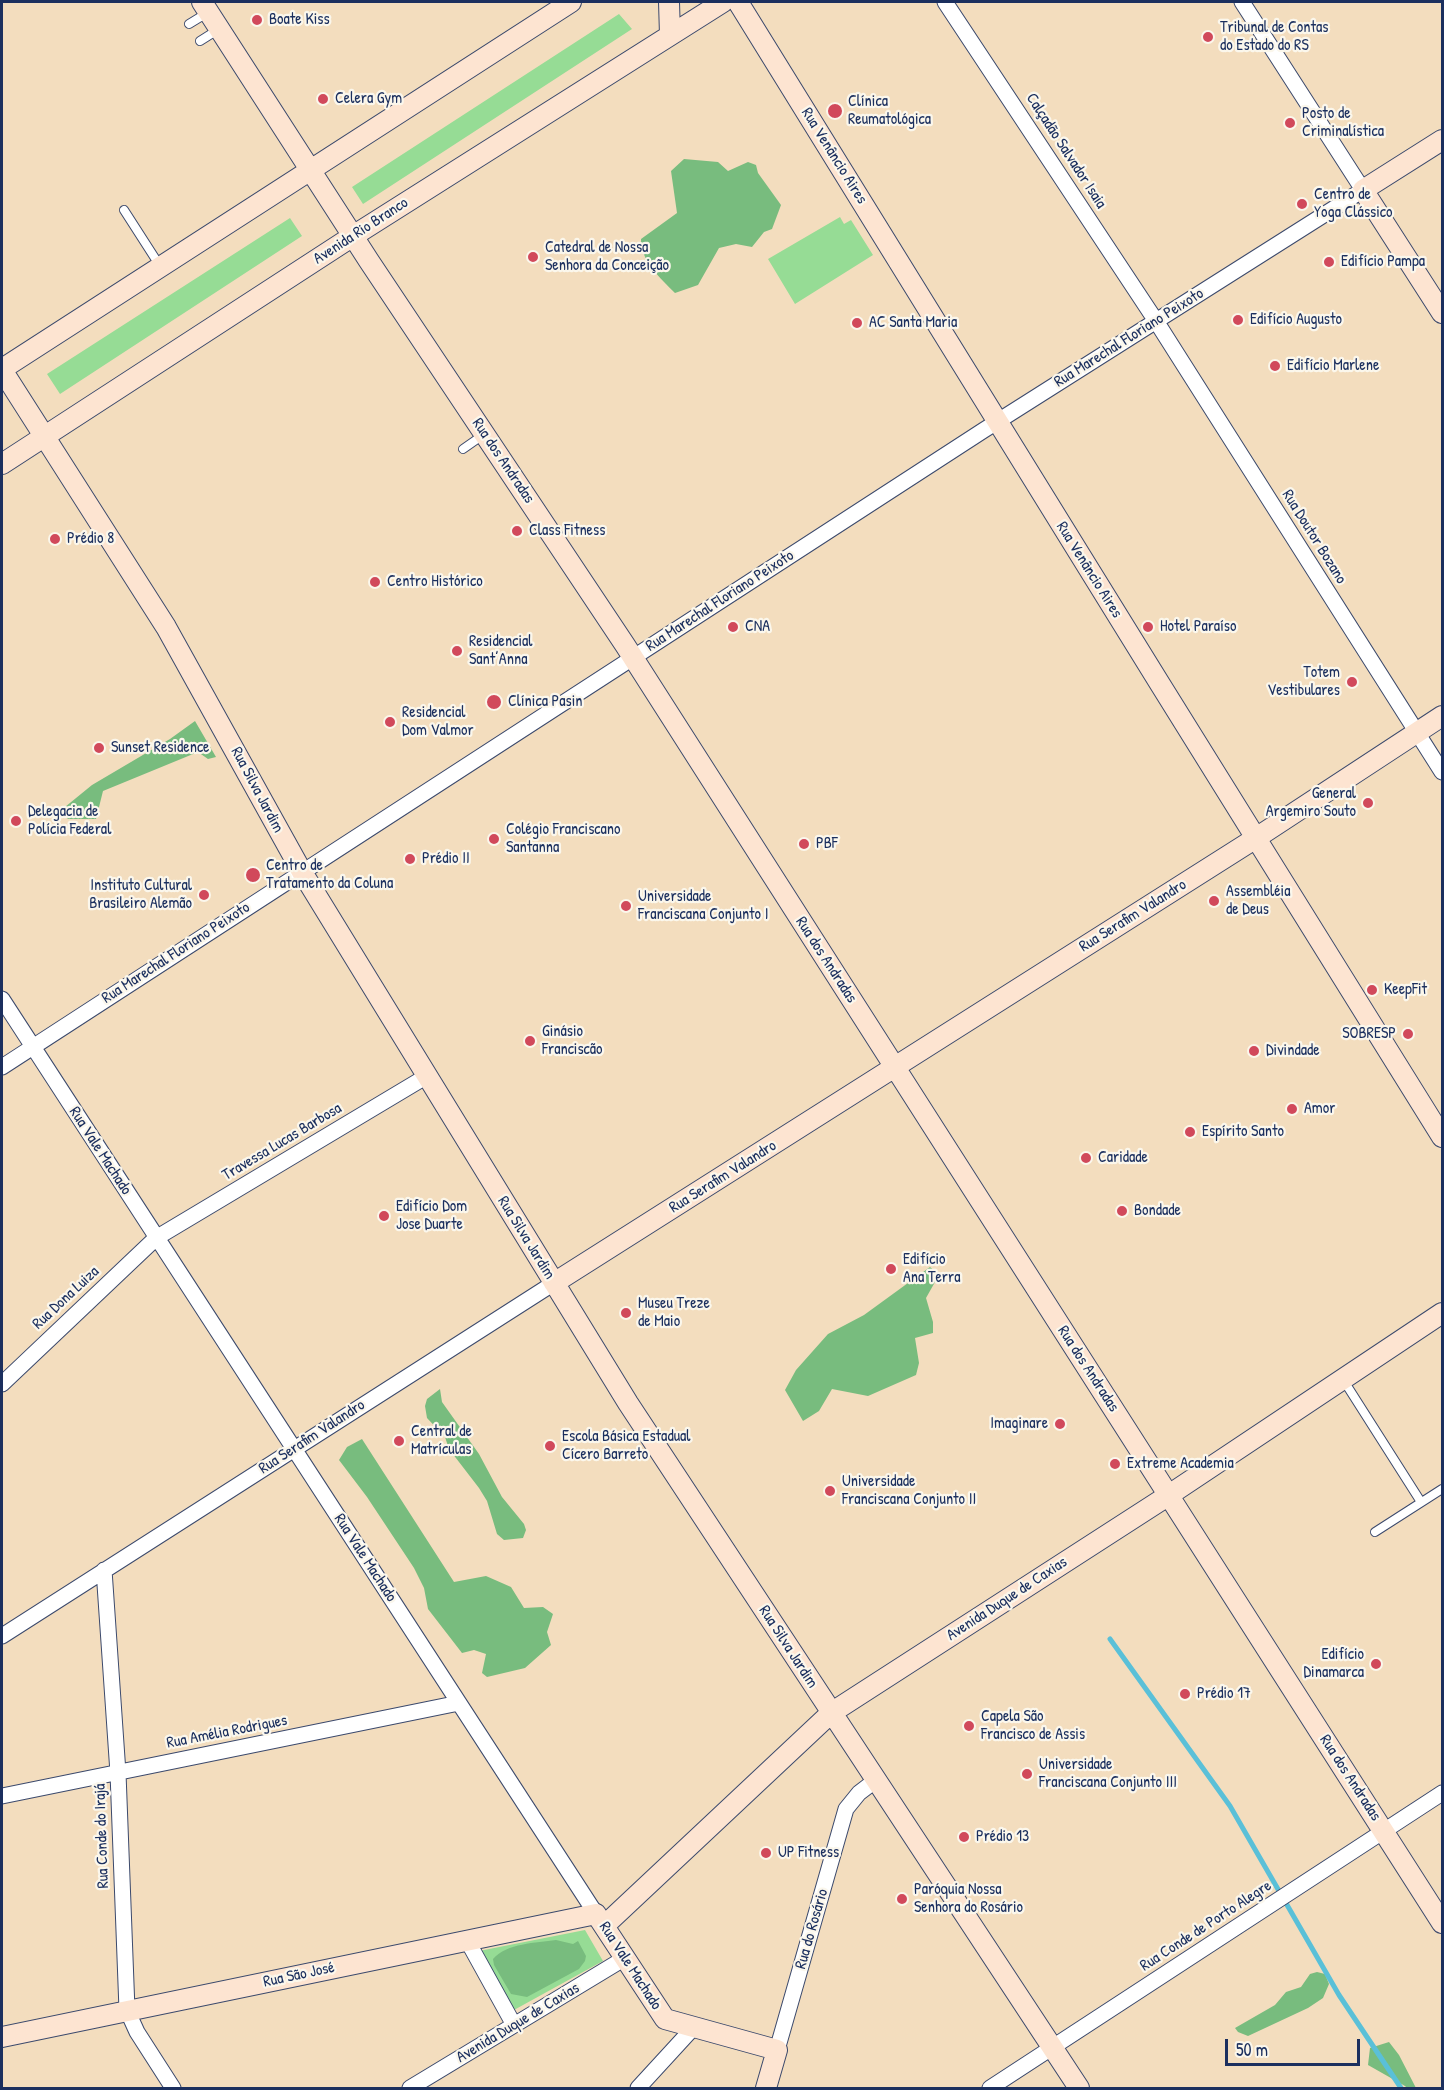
<!DOCTYPE html>
<meta charset="utf-8">
<style>
body{margin:0}
#map{position:relative;width:1444px;height:2090px;overflow:hidden;background:#f3ddbe;font-family:"Patrick Hand",sans-serif}
canvas{display:block}
.frame{position:absolute;inset:0;border:3px solid #1b2f5e;pointer-events:none}
.scale{position:absolute;left:1225px;top:2039px;width:135px;height:27px;box-sizing:border-box;border:3px solid #1b2f5e;border-top:0;padding-left:8px;font-size:18px;line-height:21px;white-space:nowrap;color:#1b2f5e;-webkit-text-stroke:4px #fbf7ec;paint-order:stroke}
</style>
<div id="map">
<canvas width="1444" height="2090"></canvas>
<div class="frame"></div>
<div class="scale">50 m</div>
</div>
<script>
const g = document.querySelector('canvas').getContext('2d');
g.lineJoin = 'round';
function fillPath(path, color) { g.fillStyle = color; g.fill(path, 'evenodd'); }
function stroke(path, color, width, dash) { g.strokeStyle = color; g.lineWidth = width; g.lineCap = dash ? 'butt' : 'round'; g.setLineDash(dash || []); g.stroke(path); }
function write(font, color, halo, rows, align = 'center') {
  g.font = font + ' "Patrick Hand",sans-serif'; g.lineWidth = 4.5; g.setLineDash([]); g.textBaseline = 'middle'; g.strokeStyle = halo; g.fillStyle = color; for (const [text, x, y, turn = 0] of rows) {
    g.save(); g.translate(x, y); g.rotate((+turn || 0) * Math.PI / 180); g.textAlign = isNaN(turn) ? turn : align; if (halo) g.strokeText(text, 0, 0); g.fillText(text, 0, 0); g.restore();
  }
}
const green = new Path2D(`
 M619,14L632,29L363,204L352,187Z
 M840,217L844,224L851,220L873,255L795,304L768,259Z
 M290,218L302,236L60,394L47,374Z
 M585,1930L603,1961L514,2010L479,1951Z`);
const forest = new Path2D(`
 M684,159L718,162L728,171L748,162L756,165L758,173L781,205L772,229L764,232L752,247L736,244L719,248L698,285L675,293C661,279 640,260 641,239L677,213L671,171Z
 M195,721L216,757L208,759L198,752L103,791L96,819H68L64,814L65,807L92,785L170,739Z
 M930,1267L936,1272L935,1282L926,1298L933,1322V1333L915,1338L919,1363L916,1375L868,1396L832,1389L819,1411L803,1421L785,1390L796,1370L828,1334L864,1315Z
 M440,1389L442,1402L479,1454L502,1497L524,1524L526,1530L523,1538L504,1540L497,1534L487,1501L479,1488L449,1449L445,1437L427,1418L425,1406L427,1399Z
 M362,1439L454,1582L486,1576L511,1587L524,1608L543,1607L553,1614L547,1632L551,1645L525,1668L487,1677L482,1673L486,1654L474,1650L462,1653L428,1609L424,1588L414,1568L367,1497L339,1460L347,1447Z
 M556,1940L573,1944L578,1941L586,1956L585,1961L579,1969L527,1997L511,1994L494,1965L493,1959C507,1943 536,1943 556,1940Z
 M1317,1972L1325,1974L1329,1984L1323,1998L1308,2008L1248,2036L1238,2032L1235,2028L1275,2005L1286,1992L1301,1987L1310,1974Z
 M1389,2042L1399,2055L1416,2088H1407L1405,2086L1368,2065L1370,2048Z`);
const stream = new Path2D(`
 M1110,1639L1230,1806L1339,1995L1401,2088`);
const lane = new Path2D(`
 M189,24L207,13
 M200,41L219,29
 M124,210L160,266
 M463,449L483,435
 M1344,1381L1421,1502
 M1375,1532L1442,1489`);
const street = new Path2D(`
 M945,2L1156,321L1442,772
 M2,999L596,1914
 M2,1067L984,430L1363,190L1242,2
 M2,1384L156,1238L427,1076
 M104,1570L118,1773L127,2010L137,2032L173,2088
 M2,1636L554,1283
 M2,1796L459,1703
 M467,1940L514,2025
 M777,2050L846,1809L859,1793L876,1780
 M410,2088L625,1958
 M638,2088L694,2027
 M990,2088L1442,1793`);
const secondary = new Path2D(`
 M202,2L369,261L625,645L1442,1923
 M669,2L670,35
 M738,2L1160,684L1442,1137
 M1442,140L1363,190L1442,313
 M2,369L571,2
 M2,370L166,627L302,872L628,1403L1079,2088
 M2,464L353,236L723,2
 M554,1283L1256,838L1442,716
 M604,1926L831,1713L1169,1495L1442,1313
 M2,2037L596,1914L665,2019L777,2050L766,2088`);
const markers = [
 [257,20,6,"#d1495b"],
 [1208,37,6,"#d1495b"],
 [323,99,6,"#d1495b"],
 [835,111,8,"#d1495b"],
 [1290,123,6,"#d1495b"],
 [1302,204,6,"#d1495b"],
 [533,257,6,"#d1495b"],
 [1329,262,6,"#d1495b"],
 [1238,320,6,"#d1495b"],
 [857,323,6,"#d1495b"],
 [1275,366,6,"#d1495b"],
 [517,531,6,"#d1495b"],
 [55,539,6,"#d1495b"],
 [375,582,6,"#d1495b"],
 [733,627,6,"#d1495b"],
 [1148,627,6,"#d1495b"],
 [457,651,6,"#d1495b"],
 [1352,682,6,"#d1495b"],
 [494,702,8,"#d1495b"],
 [390,722,6,"#d1495b"],
 [99,748,6,"#d1495b"],
 [1368,803,6,"#d1495b"],
 [16,821,6,"#d1495b"],
 [494,839,6,"#d1495b"],
 [804,844,6,"#d1495b"],
 [410,859,6,"#d1495b"],
 [253,875,8,"#d1495b"],
 [204,895,6,"#d1495b"],
 [1214,901,6,"#d1495b"],
 [626,906,6,"#d1495b"],
 [1372,990,6,"#d1495b"],
 [1408,1034,6,"#d1495b"],
 [530,1041,6,"#d1495b"],
 [1254,1051,6,"#d1495b"],
 [1292,1109,6,"#d1495b"],
 [1190,1132,6,"#d1495b"],
 [1086,1158,6,"#d1495b"],
 [1122,1211,6,"#d1495b"],
 [384,1216,6,"#d1495b"],
 [891,1269,6,"#d1495b"],
 [626,1313,6,"#d1495b"],
 [1060,1424,6,"#d1495b"],
 [399,1441,6,"#d1495b"],
 [550,1446,6,"#d1495b"],
 [1115,1464,6,"#d1495b"],
 [830,1491,6,"#d1495b"],
 [1376,1664,6,"#d1495b"],
 [1185,1694,6,"#d1495b"],
 [969,1726,6,"#d1495b"],
 [1027,1774,6,"#d1495b"],
 [964,1837,6,"#d1495b"],
 [766,1853,6,"#d1495b"],
 [902,1899,6,"#d1495b"]
];
const poiNames = [
 ["Boate Kiss",269,20],
 ["Tribunal de Contas",1220,28],
 ["do Estado do RS",1220,46],
 ["Celera Gym",335,99],
 ["Clínica",848,102],
 ["Reumatológica",848,120],
 ["Posto de",1302,114],
 ["Criminalística",1302,132],
 ["Centro de",1314,195],
 ["Yoga Clássico",1314,213],
 ["Catedral de Nossa",545,248],
 ["Senhora da Conceição",545,266],
 ["Edifício Pampa",1341,262],
 ["Edifício Augusto",1250,320],
 ["AC Santa Maria",869,323],
 ["Edifício Marlene",1287,366],
 ["Class Fitness",529,531],
 ["Prédio 8",67,539],
 ["Centro Histórico",387,582],
 ["CNA",745,627],
 ["Hotel Paraíso",1160,627],
 ["Residencial",469,642],
 ["Sant’Anna",469,660],
 ["Totem",1340,673,"right"],
 ["Vestibulares",1340,691,"right"],
 ["Clínica Pasin",508,702],
 ["Residencial",402,713],
 ["Dom Valmor",402,731],
 ["Sunset Residence",111,748],
 ["General",1356,794,"right"],
 ["Argemiro Souto",1356,812,"right"],
 ["Delegacia de",28,812],
 ["Polícia Federal",28,830],
 ["Colégio Franciscano",506,830],
 ["Santanna",506,848],
 ["PBF",816,844],
 ["Prédio II",422,859],
 ["Centro de",266,866],
 ["Tratamento da Coluna",266,884],
 ["Instituto Cultural",192,886,"right"],
 ["Brasileiro Alemão",192,904,"right"],
 ["Assembléia",1226,892],
 ["de Deus",1226,910],
 ["Universidade",638,897],
 ["Franciscana Conjunto I",638,915],
 ["KeepFit",1384,990],
 ["Ginásio",542,1032],
 ["Franciscão",542,1050],
 ["SOBRESP",1396,1034,"right"],
 ["Divindade",1266,1051],
 ["Amor",1304,1109],
 ["Espírito Santo",1202,1132],
 ["Caridade",1098,1158],
 ["Edifício Dom",396,1207],
 ["Jose Duarte",396,1225],
 ["Bondade",1134,1211],
 ["Edifício",903,1260],
 ["Ana Terra",903,1278],
 ["Museu Treze",638,1304],
 ["de Maio",638,1322],
 ["Imaginare",1048,1424,"right"],
 ["Central de",411,1432],
 ["Matrículas",411,1450],
 ["Escola Básica Estadual",562,1437],
 ["Cícero Barreto",562,1455],
 ["Extreme Academia",1127,1464],
 ["Universidade",842,1482],
 ["Franciscana Conjunto II",842,1500],
 ["Edifício",1364,1655,"right"],
 ["Dinamarca",1364,1673,"right"],
 ["Prédio 17",1197,1694],
 ["Capela São",981,1717],
 ["Francisco de Assis",981,1735],
 ["Universidade",1039,1765],
 ["Franciscana Conjunto III",1039,1783],
 ["Prédio 13",976,1837],
 ["UP Fitness",778,1853],
 ["Paróquia Nossa",914,1890],
 ["Senhora do Rosário",914,1908]
];
const streetNames = [
 ["Calçadão Salvador Isaia",1066,151,57],
 ["Rua Venâncio Aires",834,156,58],
 ["Avenida Rio Branco",361,231,-33],
 ["Rua Marechal Floriano Peixoto",1129,338,-32],
 ["Rua dos Andradas",503,461,56],
 ["Rua Doutor Bozano",1314,537,58],
 ["Rua Venâncio Aires",1089,570,58],
 ["Rua Marechal Floriano Peixoto",720,601,-33],
 ["Rua Silva Jardim",257,790,62],
 ["Rua Serafim Valandro",1133,916,-32],
 ["Rua Marechal Floriano Peixoto",176,953,-33],
 ["Rua dos Andradas",826,960,57],
 ["Travessa Lucas Barbosa",282,1142,-31],
 ["Rua Vale Machado",100,1151,57],
 ["Rua Serafim Valandro",723,1177,-32],
 ["Rua Silva Jardim",526,1238,58],
 ["Rua Dona Luiza",66,1298,-43],
 ["Rua dos Andradas",1088,1369,57],
 ["Rua Serafim Valandro",312,1437,-33],
 ["Rua Vale Machado",365,1558,57],
 ["Avenida Duque de Caxias",1007,1599,-33],
 ["Rua Silva Jardim",788,1647,57],
 ["Rua Amélia Rodrigues",227,1732,-11],
 ["Rua dos Andradas",1350,1778,57],
 ["Rua Conde do Irajá",102,1836,-92],
 ["Rua Conde de Porto Alegre",1206,1926,-33],
 ["Rua do Rosário",812,1929,-74],
 ["Rua Vale Machado",630,1966,57],
 ["Rua São José",299,1975,-12],
 ["Avenida Duque de Caxias",518,2023,-31]
];
fillPath(green, '#96dc95');
fillPath(forest, '#78bc7e');
stroke(stream, '#5ac0d8', 5);
stroke(lane, '#3b496c', 10);
stroke(street, '#3b496c', 17);
stroke(secondary, '#3b496c', 22);
stroke(lane, '#fff', 8);
stroke(street, '#fff', 15);
stroke(secondary, '#fde4d1', 20);
for (const [x, y, r, color] of markers) { const dot = new Path2D(); dot.arc(x, y, r, 0, 2 * Math.PI); g.fillStyle = color; g.fill(dot); stroke(dot, '#fbf7ec', 2); }
write('16px', '#1b2f5e', '#fbf7ec', poiNames, 'left');
write('16px', '#1b2f5e', '#fbf7ec', streetNames);
</script>
